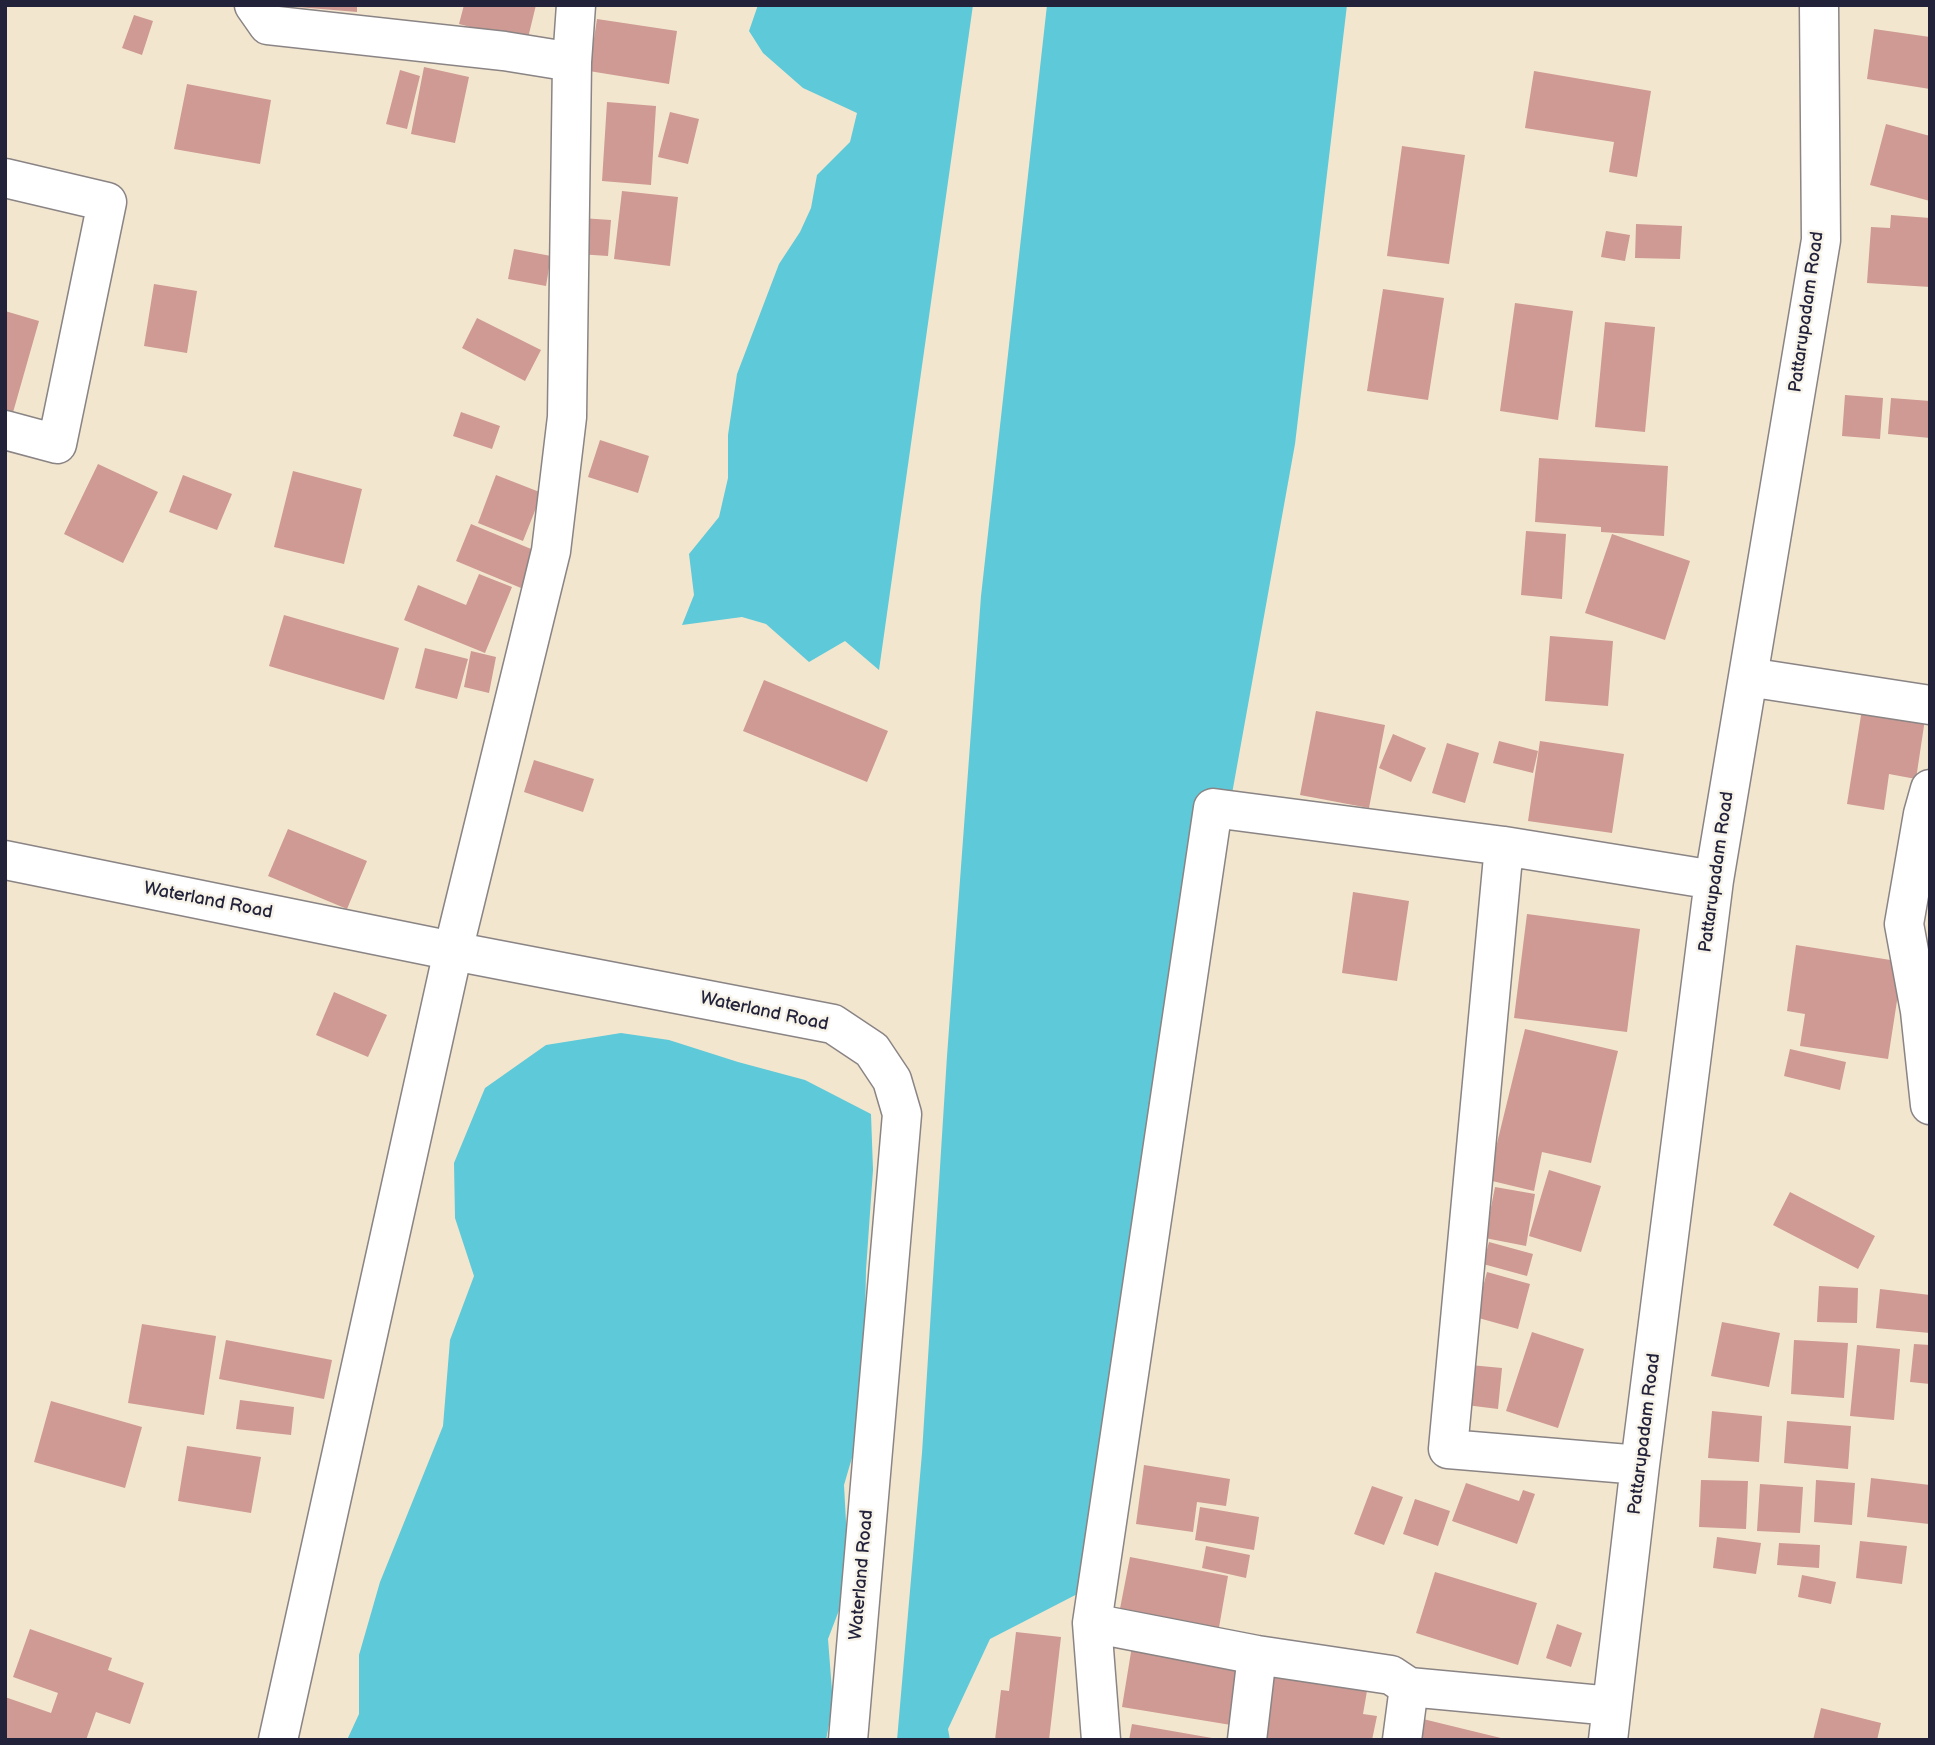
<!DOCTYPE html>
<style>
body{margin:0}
#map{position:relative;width:1935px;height:1745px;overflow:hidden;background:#f3e6cf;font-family:"Balsamiq Sans",sans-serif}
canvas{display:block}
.frame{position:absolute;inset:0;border:7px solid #22223b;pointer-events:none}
</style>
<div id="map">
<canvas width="1935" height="1745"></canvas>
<div class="frame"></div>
</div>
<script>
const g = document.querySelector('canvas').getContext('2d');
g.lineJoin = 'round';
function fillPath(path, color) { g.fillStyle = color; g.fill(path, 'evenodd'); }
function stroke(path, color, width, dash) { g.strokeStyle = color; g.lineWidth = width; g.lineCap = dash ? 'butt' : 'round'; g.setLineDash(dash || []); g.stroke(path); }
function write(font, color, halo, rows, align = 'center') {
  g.font = font + ' "Balsamiq Sans",sans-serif'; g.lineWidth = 5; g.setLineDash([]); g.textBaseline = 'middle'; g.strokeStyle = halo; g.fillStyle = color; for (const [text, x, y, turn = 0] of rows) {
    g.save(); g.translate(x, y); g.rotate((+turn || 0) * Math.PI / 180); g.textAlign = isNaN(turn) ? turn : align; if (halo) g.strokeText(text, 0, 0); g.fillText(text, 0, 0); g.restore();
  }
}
const water = new Path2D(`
 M758,5H973L879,670L845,641L809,662L766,624L742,617L682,625L694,595L689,554L719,517L728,478V435L737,374L779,264L800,232L811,208L817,175L850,142L857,113L803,88L763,53L749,31Z
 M1047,5H1347L1295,444L1089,1588L990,1639L948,1729L950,1740H897L922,1453L947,1056L981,596Z
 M621,1033L669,1040L738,1062L805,1080L871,1114L873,1170L866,1270L863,1420L844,1485L847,1540L846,1592L828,1639L833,1704L826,1740H347L359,1714V1655L380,1582L443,1426L450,1340L474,1276L455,1218L454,1163L485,1088L546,1045Z`);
const building = new Path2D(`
 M298,5H357V12L298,7Z
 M464,5H536L527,42L459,24Z
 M134,15L153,21L142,55L122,48Z
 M597,19L677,31L669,84L589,71Z
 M1874,29L1930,37V89L1867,79Z
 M424,67L469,77L455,143L411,134Z
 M400,70L420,76L407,129L386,124Z
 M1534,71L1651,91L1637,177L1609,172L1614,142L1525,128Z
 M187,84L271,100L260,164L174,149Z
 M607,102L656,106L651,185L602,181Z
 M670,112L699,119L688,164L658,157Z
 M1886,124L1930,136V201L1870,185Z
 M1402,146L1465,155L1449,264L1387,256Z
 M622,191L678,197L670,266L614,259Z
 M1891,215L1930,218V287L1867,283L1871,227L1890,228Z
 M581,218L611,220L608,256L578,254Z
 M1636,224L1682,226L1680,259L1635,258Z
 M1606,231L1630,235L1625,261L1601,257Z
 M514,249L551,256L546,286L508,279Z
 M154,284L197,291L187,353L144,346Z
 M1383,289L1444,298L1428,400L1367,391Z
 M1515,303L1573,311L1558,420L1500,411Z
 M5,311L39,321L10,423L5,422Z
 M477,318L541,350L525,381L462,348Z
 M1605,322L1655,327L1645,432L1595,427Z
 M1845,395L1883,398L1880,439L1842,436Z
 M1891,398L1930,401V438L1888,434Z
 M461,412L500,426L492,449L453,436Z
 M600,440L649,456L638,493L588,477Z
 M1539,458L1668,466L1664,536L1601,532V527L1535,522Z
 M98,464L158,492L123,563L64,534Z
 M293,471L362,489L344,564L274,547Z
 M183,475L232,494L217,530L169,512Z
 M496,475L542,493L523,541L478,523Z
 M471,524L536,551L521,588L456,561Z
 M1526,531L1566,534L1562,599L1521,595Z
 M1612,534L1690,561L1665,640L1585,613Z
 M479,574L512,587L485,653L404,620L418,585L466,605Z
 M284,615L399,648L384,700L269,666Z
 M1550,636L1613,641L1608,706L1545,701Z
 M425,648L468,659L457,699L415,688Z
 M471,651L496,657L489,693L464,687Z
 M764,680L888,731L867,782L743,731Z
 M1862,709L1925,719L1916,779L1889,774L1884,810L1847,804Z
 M1316,711L1385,725L1369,808L1300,795Z
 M1393,734L1426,748L1411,782L1379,768Z
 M1499,741L1538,751L1533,773L1493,763Z
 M1540,741L1624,754L1612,833L1528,821Z
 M1447,743L1479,753L1465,803L1432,793Z
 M534,760L594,779L583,812L524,792Z
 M288,829L367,861L347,909L268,876Z
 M1353,892L1409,901L1397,981L1342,973Z
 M1527,914L1640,929L1627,1032L1514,1018Z
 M1796,945L1903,962L1888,1059L1800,1046L1805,1014L1787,1011Z
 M334,992L387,1015L368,1057L316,1035Z
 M1525,1029L1618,1051L1591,1163L1542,1152L1534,1191L1488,1180Z
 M1790,1049L1846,1062L1840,1090L1784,1076Z
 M1549,1170L1601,1186L1581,1252L1529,1236Z
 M1495,1187L1535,1194L1526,1246L1485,1238Z
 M1790,1192L1875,1236L1858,1269L1773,1225Z
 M1489,1242L1533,1254L1527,1276L1483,1264Z
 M1487,1272L1530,1284L1518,1329L1475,1317Z
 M1819,1286L1858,1288L1857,1323L1817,1322Z
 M1880,1289L1930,1295V1333L1876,1328Z
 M1722,1322L1780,1333L1769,1387L1711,1376Z
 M142,1324L216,1336L204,1415L128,1403Z
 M1532,1332L1584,1349L1558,1428L1506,1411Z
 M226,1340L332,1360L324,1399L219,1379Z
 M1794,1340L1848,1343L1844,1398L1791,1394Z
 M1914,1344L1930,1345V1384L1910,1382Z
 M1857,1345L1900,1349L1894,1420L1850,1416Z
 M1470,1365L1502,1368L1498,1409L1466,1405Z
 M240,1400L294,1407L291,1435L236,1429Z
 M51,1401L142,1427L125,1488L34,1462Z
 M1712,1411L1762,1416L1759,1462L1708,1458Z
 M1787,1421L1851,1426L1848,1469L1784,1463Z
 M187,1446L261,1457L251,1513L178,1501Z
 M1144,1465L1230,1479L1226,1506L1197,1502L1193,1532L1136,1524Z
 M1871,1478L1930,1485L1929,1524L1867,1517Z
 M1701,1480L1748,1481L1746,1529L1699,1527Z
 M1816,1480L1855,1483L1852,1525L1814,1522Z
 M1466,1483L1519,1501L1523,1490L1535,1494L1517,1544L1452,1521Z
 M1760,1484L1803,1487L1800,1533L1757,1531Z
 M1372,1486L1403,1497L1384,1545L1354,1534Z
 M1415,1499L1450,1511L1438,1546L1403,1534Z
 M1200,1507L1259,1517L1254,1550L1195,1540Z
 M1717,1537L1761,1543L1756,1574L1713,1568Z
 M1860,1541L1907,1546L1902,1584L1856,1578Z
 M1779,1543L1820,1545L1819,1568L1777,1565Z
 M1206,1546L1250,1555L1246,1578L1202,1568Z
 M1130,1557L1228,1576L1217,1639L1118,1619Z
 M1435,1572L1537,1603L1518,1665L1416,1633Z
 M1802,1575L1836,1582L1831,1604L1798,1597Z
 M1557,1624L1582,1633L1571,1667L1546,1658Z
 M30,1629L112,1658L108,1670L144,1683L130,1724L96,1712L86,1740H5V1697L51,1713L58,1693L13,1677Z
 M1016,1632L1061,1637L1049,1740H995L1001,1690L1009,1691Z
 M1132,1646L1241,1664L1231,1725L1122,1707Z
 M1267,1670L1367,1691L1363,1714L1377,1716L1372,1740H1254Z
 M1821,1708L1881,1723L1877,1740H1813Z
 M1423,1719L1505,1739V1740H1418Z
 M1132,1724L1212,1738V1740H1129Z`);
const street = new Path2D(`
 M254,5L268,25L504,51L572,62
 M5,178L107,202L57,444L5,430
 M1748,677L1930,705
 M1930,789L1923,814L1904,924L1920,1011L1930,1105
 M1504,846L1448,1449L1640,1465
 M1092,1623L1213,808L1504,846L1714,880
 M278,1740L453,951L551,551L567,417L572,62L576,5
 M1101,1740L1092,1623L1257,1655L1391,1675L1409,1687L1612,1706
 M1247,1740L1257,1655
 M1402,1740L1409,1687
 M1608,1740L1640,1465L1714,880L1821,240L1819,5`);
const secondary = new Path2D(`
 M5,860L453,951L833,1024L872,1050L892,1080L902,1114L848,1740`);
const streetNames = [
 ["Pattarupadam Road",1807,312,-82],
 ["Pattarupadam Road",1717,872,-82],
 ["Waterland Road",208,901,11],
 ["Waterland Road",764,1012,12],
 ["Pattarupadam Road",1645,1434,-83],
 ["Waterland Road",862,1575,-85]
];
fillPath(water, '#5ec9d8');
fillPath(building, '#ce9a93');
stroke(street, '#8a8485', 41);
stroke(secondary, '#8a8485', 41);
stroke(street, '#fff', 38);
stroke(secondary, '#fff', 38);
write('18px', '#22223b', '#f7f3e8', streetNames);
</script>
